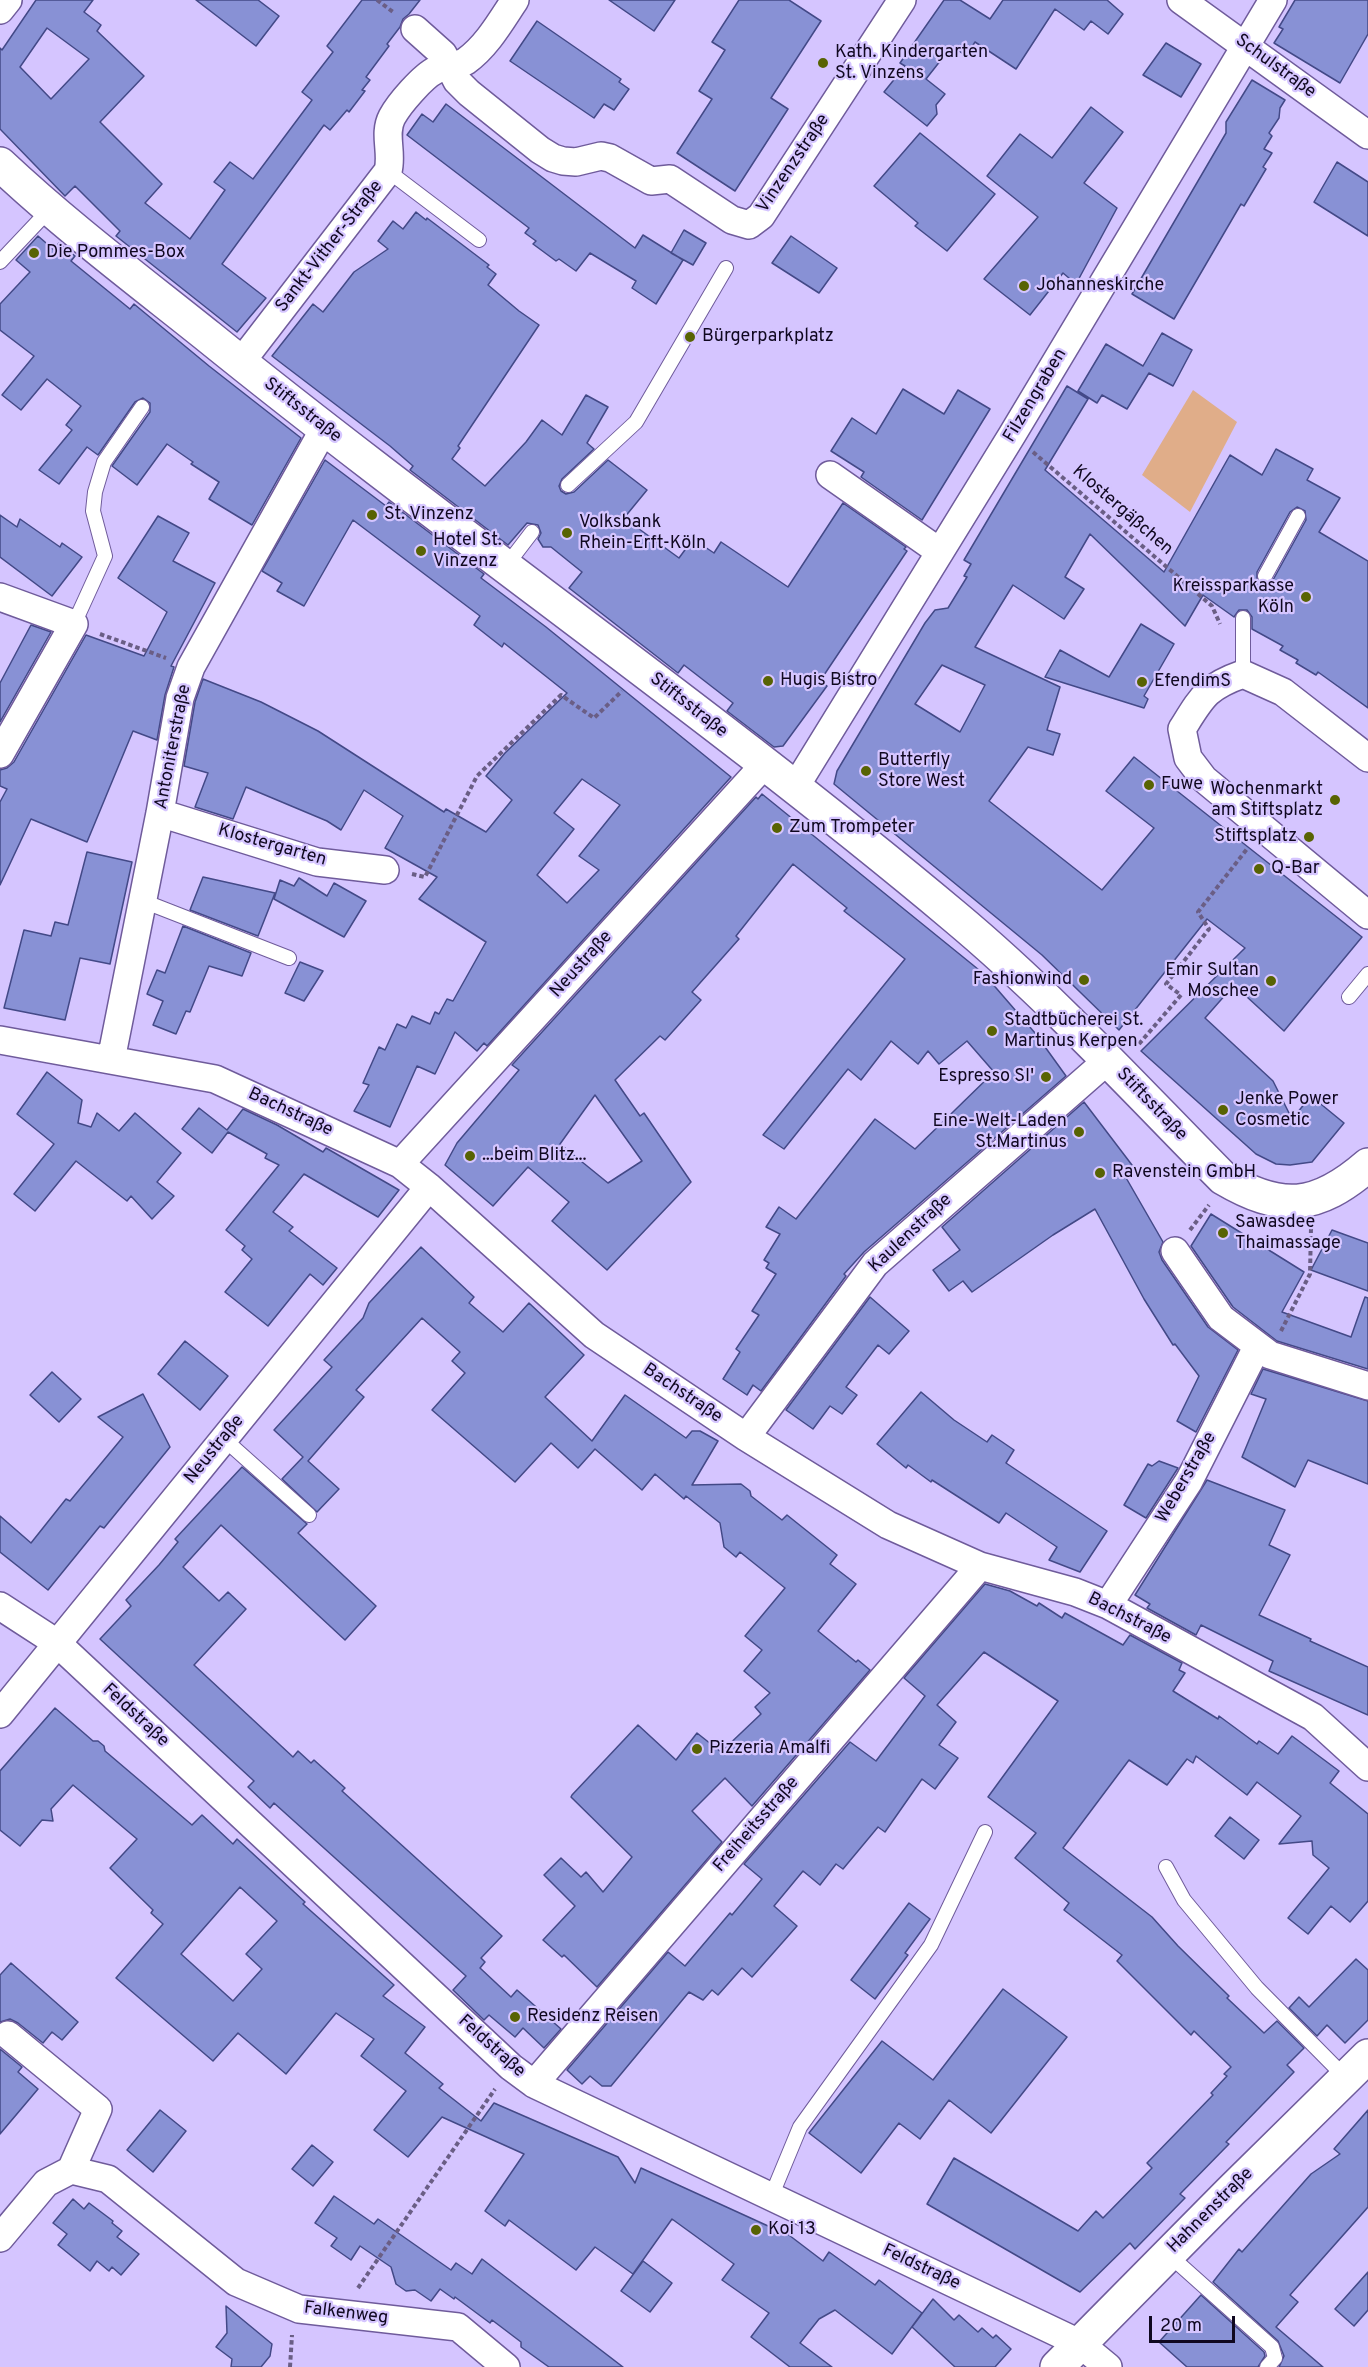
<!DOCTYPE html>
<meta charset="utf-8">
<style>
body{margin:0}
#map{position:relative;width:1368px;height:2367px;overflow:hidden;background:#d5c5ff;font-family:Overpass,sans-serif}
canvas{display:block}
.scale{position:absolute;left:1149px;top:2316px;width:86px;height:27px;box-sizing:border-box;border:3px solid #100820;border-top:0;padding-left:8px;font-size:18px;line-height:21px;white-space:nowrap;color:#100820;-webkit-text-stroke:4px #d5c5ff;paint-order:stroke}
</style>
<div id="map">
<canvas width="1368" height="2367"></canvas>
<div class="scale">20 m</div>
</div>
<script>
const g = document.querySelector('canvas').getContext('2d');
g.lineJoin = 'round';
function fillPath(path, color) { g.fillStyle = color; g.fill(path, 'evenodd'); }
function stroke(path, color, width, dash) { g.strokeStyle = color; g.lineWidth = width; g.lineCap = dash ? 'butt' : 'round'; g.setLineDash(dash || []); g.stroke(path); }
function write(font, color, halo, rows, align = 'center') {
  g.font = font + ' Overpass,sans-serif'; g.lineWidth = 4.5; g.setLineDash([]); g.textBaseline = 'middle'; g.strokeStyle = halo; g.fillStyle = color; for (const [text, x, y, turn = 0] of rows) {
    g.save(); g.translate(x, y); g.rotate((+turn || 0) * Math.PI / 180); g.textAlign = isNaN(turn) ? turn : align; if (halo) g.strokeText(text, 0, 0); g.fillText(text, 0, 0); g.restore();
  }
}
const green = new Path2D(`
 M1193,390L1237,422L1190,512L1142,475Z`);
const building = new Path2D(`
 M36,0H93L84,12L101,25L97,31L144,76L100,122L162,184L145,203L190,239L225,190L214,182L230,162L253,179L312,100L302,92L333,52L327,46L362,0H420L409,14L403,19L400,27L387,44L389,46L366,77L370,80L362,90L365,91L349,112L347,110L330,130L324,125L222,264L266,298L237,332L116,236L120,231L75,186L65,196L0,129V48L2,50ZM47,28L89,59L51,99L20,67Z
 M196,0H258L279,16L256,46Z
 M609,0H675L654,31Z
 M739,0H789L821,21L771,98L788,109L735,191L677,153L712,99L699,91L725,50L712,42Z
 M944,0H960L990,19L1003,0H1107L1123,14L1108,34L1091,21L1084,30L1055,9L1016,69L975,42L966,56L952,46L926,79L945,94L936,105L937,114L927,126L884,92L905,66L900,63Z
 M1295,0H1368V34L1340,83L1274,43L1283,29L1279,27Z
 M537,21L621,79L619,82L629,89L614,110L604,104L594,118L510,61Z
 M1166,43L1201,64L1181,97L1143,75Z
 M1252,80L1285,100L1280,108L1279,118L1269,133L1272,136L1264,149L1272,153L1263,167L1266,169L1244,206L1241,204L1174,319L1132,294L1226,133V122Z
 M446,104L635,248L643,235L683,260L656,304L632,288L636,281L590,253L576,271L559,259L556,261L533,244L536,241L525,233L529,228L407,135L422,114L433,122Z
 M1091,107L1123,132L1084,183L1117,208L1076,284L1063,273L1030,315L984,279L1038,217L987,176L1020,134L1052,158Z
 M920,133L995,194L947,251L915,226L918,223L874,186Z
 M1337,162L1368,182V236L1314,202Z
 M416,212L426,220L427,218L489,265L487,267L496,274L488,285L519,311L539,325L458,446L460,448L452,459L485,486L526,442L542,420L562,435L586,395L608,407L587,443L594,449L562,479L559,486L561,491L566,494L574,492L608,460L647,490L624,518L679,558L693,539L714,553L721,542L788,587L843,503L906,547L904,549L907,551L820,681L827,686L783,746L774,747L727,711L733,703L684,665L678,673L569,588L582,572L551,547H543L538,539L541,533L538,525L527,523L508,545L410,470L413,466L390,446L272,356L313,304L323,312L354,272L388,249L378,241L393,221L403,229Z
 M684,230L706,243L693,265L671,253Z
 M38,236L53,249L59,243L75,256L71,261L130,309L134,304L209,366L301,438L252,525L209,499L219,482L191,464L193,462L167,444L137,485L112,466L150,412V403L143,398L135,402L98,455L87,447L59,484L39,470L72,430L66,425L81,406L47,379L21,410L2,395L34,356L0,330V304L30,272L16,260Z
 M791,236L837,268L819,293L772,263Z
 M1162,333L1192,350L1173,386L1149,373L1127,409L1102,395L1097,403L1078,391L1106,344L1143,366Z
 M1067,386L1088,399L1045,470L1164,572L1230,455L1262,475L1276,449L1313,469L1307,480L1340,498L1319,532L1368,561V708L1318,672L1316,675L1296,663L1298,660L1280,650L1283,646L1252,629V617L1247,610H1239L1234,617L1203,595L1185,626L1090,534L1065,577L1084,589L1064,619L1013,585L975,647L1060,687L1047,730L1060,734L1053,755L1028,747L989,801L1102,890L1154,828L1106,791L1134,757L1362,937L1284,1031L1234,985L1205,1018L1273,1081L1292,1119L1311,1096L1344,1123L1312,1162L1290,1165L1276,1164L1256,1154L1141,1051L1245,948L1207,919L1119,1030L1042,955L834,784L837,771L925,623L935,610L948,608L967,577L964,576L971,564L964,560ZM1297,507L1305,511L1306,520L1273,580L1269,584H1261L1257,580V572L1290,512ZM942,665L985,685L960,732L915,704Z
 M903,389L944,414L958,390L990,409L922,520L861,477L864,472L831,451L852,418L876,434Z
 M325,460L386,506L389,502L484,574L481,578L546,627L731,777L487,1046L484,1043L477,1051L455,1032L435,1074L417,1066L390,1127L354,1111L369,1085L363,1083L379,1047L385,1050L397,1024L406,1028L412,1016L430,1024L435,1012L439,1014L447,999L453,1001L486,942L419,899L437,877L385,848L403,816L364,790L341,830L327,821L246,787L233,819L195,807L208,773L184,766L195,702L203,679L261,702L318,731L444,812L446,809L486,832L512,800L486,776L505,753L567,693L504,643L502,647L474,625L480,616L353,520L304,606L277,591L282,583L262,571ZM582,779L620,805L579,856L599,870L567,903L537,875L574,829L554,813Z
 M0,515L17,527L20,519L60,547L62,543L82,557L52,596L0,557Z
 M158,516L189,533L173,561L215,583L171,666L174,667L165,695L157,740L133,731L87,842L31,819L0,885V802L7,789L0,786V770L7,768L14,762L86,635L144,656L167,612L118,578Z
 M1141,624L1174,644L1144,696L1148,699L1144,708L1045,677L1060,650L1109,677Z
 M31,625L51,632L0,722V683Z
 M762,794L984,974L1035,1033L1066,1076L864,1252L844,1274L846,1276L761,1391L753,1385L747,1395L723,1379L740,1352L736,1349L759,1315L752,1311L776,1274L766,1268L769,1263L764,1260L780,1234L766,1227L779,1207L796,1219L875,1119L915,1149L994,1072L967,1041L939,1064L928,1051L918,1064L891,1041L861,1080L848,1069L784,1149L763,1135L905,959L844,911L847,908L793,864L736,936L739,939L692,992L701,1000L665,1040L660,1036L615,1080L640,1116L644,1113L691,1182L607,1270L552,1221L569,1202L528,1167L493,1206L445,1165L457,1143L519,1070L512,1065L756,797L758,799ZM595,1095L642,1161L608,1183L560,1144Z
 M87,852L132,862L110,964L80,958L65,1020L4,1008L24,930L51,936L55,922L68,925Z
 M203,877L275,893L258,936L190,910Z
 M299,878L327,896L334,883L366,901L344,937L274,899L280,880L294,886Z
 M183,926L251,953L242,976L209,966L190,1012L186,1011L176,1034L153,1025L163,1001L147,994L157,970L165,973Z
 M300,962L323,971L304,1001L285,993Z
 M47,1072L82,1100L78,1123L91,1127L97,1113L119,1131L135,1113L181,1153L157,1182L174,1196L152,1219L131,1196L127,1201L76,1161L35,1211L14,1194L54,1144L17,1114Z
 M1084,1102L1135,1169L1125,1176L1163,1242L1159,1252L1162,1260L1208,1327L1238,1350L1196,1432L1177,1421L1199,1376L1175,1344L1173,1345L1144,1299L1095,1209L1053,1235L972,1292L963,1281L949,1291L933,1270L960,1250L942,1227Z
 M199,1108L227,1130L243,1109L277,1125L323,1152L326,1148L399,1190L378,1217L304,1174L273,1212L293,1227L289,1231L337,1268L323,1285L310,1274L268,1326L225,1292L252,1259L242,1250L245,1246L226,1230L279,1165L265,1158L267,1154L228,1132L212,1153L182,1129Z
 M1211,1214L1304,1272L1282,1312L1351,1337L1365,1297L1368,1298V1369L1277,1341L1233,1307L1191,1246Z
 M1332,1230L1368,1243V1291L1311,1270Z
 M421,1247L474,1297L469,1303L503,1332L529,1303L584,1355L545,1397L592,1441L625,1395L686,1438L692,1431H700L718,1441L692,1485L741,1484L750,1491L751,1496L782,1520L787,1515L837,1555L830,1564L856,1584L818,1631L856,1662L858,1660L870,1670L752,1806L725,1778L692,1811L722,1842L597,1987L564,1955L562,1957L543,1940L575,1906L544,1875L561,1858L581,1877L586,1872L603,1892L632,1857L571,1797L572,1795L638,1725L676,1760L697,1733L721,1752L761,1714L755,1707L770,1693L744,1671L762,1650L745,1636L785,1588L740,1552L736,1557L724,1547L720,1523L686,1496L684,1499L655,1474L642,1490L595,1449L578,1468L551,1443L515,1482L432,1410L465,1373L452,1361L460,1352L422,1318L356,1390L364,1397L308,1461L339,1489L317,1512L282,1479L303,1457L274,1430L332,1367L324,1360L363,1318L369,1303Z
 M870,1297L909,1331L889,1354L878,1345L846,1387L857,1395L842,1414L830,1406L813,1429L786,1410Z
 M185,1341L228,1376L200,1410L158,1374Z
 M1263,1369L1368,1401V1484L1308,1460L1295,1487L1242,1457L1266,1399L1251,1394Z
 M52,1372L81,1399L59,1422L30,1395Z
 M921,1392L954,1420L987,1442L992,1435L1014,1450L1006,1463L1107,1531L1080,1572L1049,1560L1057,1547L1006,1513L999,1523L932,1480L931,1482L908,1465L906,1468L877,1444Z
 M143,1394L170,1447L104,1528L100,1526L48,1590L0,1552V1516L31,1543L66,1499L70,1501L123,1437L98,1417Z
 M1159,1461L1178,1468L1146,1518L1124,1505L1148,1464L1152,1466Z
 M242,1467L307,1524L298,1533L376,1606L345,1640L221,1525L183,1567L219,1601L228,1592L246,1609L194,1665L293,1757L298,1751L311,1763L314,1760L345,1788L342,1791L502,1936L481,1958L485,1962L480,1968L511,1997L517,1990L561,2029L544,2048L523,2028L515,2037L489,2015L484,2020L453,1990L466,1976L274,1803L270,1808L248,1787L254,1781L100,1639L131,1606L126,1600L159,1565L178,1542L175,1539Z
 M1207,1480L1285,1510L1269,1545L1290,1555L1259,1615L1311,1639L1310,1641L1368,1667V1715L1269,1671L1273,1661L1201,1625L1196,1635L1147,1608L1150,1604L1135,1595Z
 M985,1584L1010,1591L1037,1606L1039,1603L1062,1618L1065,1613L1123,1645L1130,1635L1182,1663L1179,1670L1185,1673L1173,1691L1218,1719L1219,1716L1257,1744L1259,1741L1278,1754L1292,1736L1339,1771L1330,1783L1368,1814V1901L1350,1922L1331,1906L1308,1934L1288,1918L1329,1868L1313,1855L1312,1841L1279,1844L1301,1816L1257,1782L1247,1795L1196,1756L1193,1763L1187,1759L1167,1785L1129,1760L1063,1848L1152,1917L1178,1946L1229,1996L1227,1998L1264,2033L1277,2021L1304,2048L1287,2065L1294,2072L1226,2142L1229,2144L1180,2194L1185,2198L1135,2249L1130,2243L1080,2292L927,2204L954,2158L1078,2231L1096,2211L1103,2218L1152,2168L1147,2163L1213,2095L1211,2093L1227,2076L1224,2074L1231,2067L1194,2031L1191,2035L1117,1961L1122,1955L1064,1910L1069,1903L1015,1858L1036,1833L988,1797L1058,1701L984,1652L937,1705L956,1722L939,1745L958,1758L935,1789L922,1779L885,1832L878,1827L843,1869L836,1864L820,1885L803,1871L774,1906L797,1926L752,1977L742,1968L718,1995L712,1990L703,2000L689,1992L611,2086H602L590,2076L582,2084L567,2070L668,1952L685,1966L730,1913L732,1915L762,1879L744,1864L850,1742L876,1761L925,1696L904,1678Z
 M55,1708L93,1741H98L104,1746L105,1751L192,1825L202,1815L233,1844L237,1839L305,1902L303,1904L394,1985L383,1996L425,2027L405,2053L443,2084L439,2088L481,2121L494,2103L618,2157L635,2183L641,2168L779,2231L781,2229L823,2261L829,2252L875,2285L879,2280L922,2313L892,2354L835,2310L819,2319L800,2343L832,2367H790L751,2337L769,2313L722,2280L734,2264L672,2219L633,2274L595,2247L576,2270L509,2220L505,2226L485,2211L524,2154L442,2117L408,2157L374,2130L406,2091L361,2056L374,2039L336,2013L286,2074L238,2033L213,2061L116,1978L163,1924L151,1913L153,1910L110,1868L137,1839L73,1785L51,1809L53,1821L42,1820L20,1846L0,1830V1771ZM240,1887L277,1921L246,1954L262,1969L233,2001L181,1954Z
 M1230,1817L1259,1840L1244,1859L1215,1836Z
 M909,1903L930,1919L905,1953L908,1955L875,1999L851,1980Z
 M1356,1959L1368,1970V2020L1345,2043L1327,2025L1317,2036L1289,2008L1299,1997L1309,2007Z
 M11,1963L78,2022L62,2040L52,2032L43,2043L18,2023L10,2019L0,2022V1975Z
 M1003,1989L1067,2037L991,2133L949,2100L920,2139L899,2123L861,2173L809,2133L882,2041L933,2080Z
 M0,2049L22,2067L18,2072L38,2089L0,2134Z
 M160,2110L186,2131L153,2172L127,2150Z
 M1368,2110V2207L1290,2295L1298,2302L1276,2327L1323,2367H1279L1284,2356L1278,2341L1213,2282L1239,2249L1242,2252L1311,2174L1340,2154L1334,2149Z
 M312,2145L333,2162L313,2186L292,2169Z
 M334,2196L374,2224L378,2219L451,2270L456,2263L472,2274L482,2259L623,2367H549L521,2347V2342L492,2320L490,2323L455,2297L454,2299L440,2289L431,2301L415,2290L406,2291L396,2284L391,2267L360,2246L351,2260L331,2246L337,2238L315,2223Z
 M73,2199L84,2209L89,2203L113,2221L112,2223L122,2231L117,2237L139,2254L121,2275L112,2267L109,2271L97,2261L90,2271L58,2245L67,2234L53,2223Z
 M643,2261L672,2283L650,2312L621,2291Z
 M1368,2272V2310L1354,2326L1335,2309Z
 M1201,2295L1264,2352L1265,2356L1258,2367H1187L1159,2342Z
 M933,2299L954,2320L959,2315L978,2332L982,2328L993,2338L996,2335L1011,2349L995,2367H955L912,2327Z
 M226,2306L272,2344L270,2356L261,2367H231L232,2359L216,2347L227,2333Z`);
const path = new Path2D(`
 M377,0L393,12
 M1033,452L1212,606L1220,624
 M100,634L166,658
 M412,874L425,877L477,776L561,695L594,718L622,691
 M1139,1044L1181,995L1166,984L1209,929L1198,912L1247,849
 M1190,1230L1209,1205
 M1281,1331L1310,1274L1311,1228
 M358,2288L495,2089
 M290,2367L292,2335`);
const lane = new Path2D(`
 M388,171L479,240
 M0,262L50,209
 M568,485L636,422L726,268
 M506,566L532,532
 M1265,576L1298,516
 M74,624L105,556L93,511L95,492L104,462L142,407
 M1243,674V618
 M143,901L289,958
 M1349,997L1368,974
 M224,1439L309,1515
 M1166,1867L1184,1900L1257,1988L1346,2078
 M771,2197L800,2127L931,1945L985,1832
 M1168,2254L1272,2347L1275,2358L1267,2367`);
const street = new Path2D(`
 M1181,0L1368,135
 M0,10L8,0
 M415,29L443,54L457,81L469,93L540,150L553,158L563,161L576,162L601,156L610,158L651,181L670,179L732,220L749,225L761,216L902,0
 M241,362L388,171C393,153 383,134 392,117C399,104 423,76 436,70C445,65 457,67 466,61C487,46 501,21 515,0
 M830,475L940,552
 M0,597L74,624L0,754
 M1368,758L1283,692L1243,674C1206,687 1202,697 1182,729L1188,758L1204,779L1368,915
 M794,789L1012,435L1273,0
 M160,813L317,862L385,870
 M0,1040L215,1079L400,1164L429,1187L594,1335L746,1437L888,1525L980,1566L1075,1592L1108,1605L1313,1717L1368,1767
 M111,1060L160,813L180,698L191,667L324,429
 M400,1164L764,765
 M1175,1251L1221,1318L1270,1355L1368,1386
 M746,1437L875,1264L1108,1060
 M1108,1605L1189,1481L1257,1347
 M0,1606L57,1643L511,2067L534,2084L1079,2343L1108,2367
 M0,1714L429,1187
 M534,2084L980,1566
 M71,2170L108,2179L236,2282L299,2309L458,2327L506,2367
 M0,2238L46,2183L71,2170L98,2109L8,2035`);
const secondary = new Path2D(`
 M0,164C66,226 139,281 209,337C454,535 713,714 954,916C1050,996 1135,1089 1223,1178C1281,1212 1316,1210 1368,1165
 M1057,2367L1230,2192L1368,2056`);
const markers = [
 [823,63,6,"#586303"],
 [34,253,6,"#586303"],
 [1024,286,6,"#586303"],
 [690,337,6,"#586303"],
 [372,515,6,"#586303"],
 [567,533,6,"#586303"],
 [421,551,6,"#586303"],
 [1306,597,6,"#586303"],
 [768,681,6,"#586303"],
 [1142,682,6,"#586303"],
 [866,771,6,"#586303"],
 [1149,785,6,"#586303"],
 [1335,800,6,"#586303"],
 [777,828,6,"#586303"],
 [1309,837,6,"#586303"],
 [1259,869,6,"#586303"],
 [1084,980,6,"#586303"],
 [1271,981,6,"#586303"],
 [992,1031,6,"#586303"],
 [1046,1077,6,"#586303"],
 [1223,1110,6,"#586303"],
 [1079,1132,6,"#586303"],
 [470,1156,6,"#586303"],
 [1100,1173,6,"#586303"],
 [1223,1233,6,"#586303"],
 [697,1749,6,"#586303"],
 [515,2017,6,"#586303"],
 [756,2230,6,"#586303"]
];
const poiNames = [
 ["Kath. Kindergarten",835,53],
 ["St. Vinzens",835,74],
 ["Die Pommes-Box",46,253],
 ["Johanneskirche",1036,286],
 ["Bürgerparkplatz",702,337],
 ["St. Vinzenz",384,515],
 ["Volksbank",579,523],
 ["Rhein-Erft-Köln",579,544],
 ["Hotel St.",433,541],
 ["Vinzenz",433,562],
 ["Kreissparkasse",1294,587,"right"],
 ["Köln",1294,608,"right"],
 ["Hugis Bistro",780,681],
 ["EfendimS",1154,682],
 ["Butterfly",878,761],
 ["Store West",878,782],
 ["Fuwe",1161,785],
 ["Wochenmarkt",1323,790,"right"],
 ["am Stiftsplatz",1323,811,"right"],
 ["Zum Trompeter",789,828],
 ["Stiftsplatz",1297,837,"right"],
 ["Q-Bar",1271,869],
 ["Emir Sultan",1259,971,"right"],
 ["Moschee",1259,992,"right"],
 ["Fashionwind",1072,980,"right"],
 ["Stadtbücherei St.",1004,1021],
 ["Martinus Kerpen",1004,1042],
 ["Espresso SI'",1034,1077,"right"],
 ["Jenke Power",1235,1100],
 ["Cosmetic",1235,1121],
 ["Eine-Welt-Laden",1067,1122,"right"],
 ["St.Martinus",1067,1143,"right"],
 ["...beim Blitz...",482,1156],
 ["Ravenstein GmbH",1112,1173],
 ["Sawasdee",1235,1223],
 ["Thaimassage",1235,1244],
 ["Pizzeria Amalfi",709,1749],
 ["Residenz Reisen",527,2017],
 ["Koi 13",768,2230]
];
const streetNames = [
 ["Schulstraße",1275,67,36],
 ["Vinzenzstraße",794,164,-56],
 ["Sankt-Vither-Straße",330,247,-52],
 ["Filzengraben",1036,396,-59],
 ["Stiftsstraße",302,411,38],
 ["Klostergäßchen",1122,511,41],
 ["Stiftsstraße",688,706,38],
 ["Antoniterstraße",174,747,-79],
 ["Klostergarten",272,846,16],
 ["Neustraße",582,965,-48],
 ["Stiftsstraße",1151,1105,46],
 ["Bachstraße",290,1113,25],
 ["Kaulenstraße",911,1234,-43],
 ["Bachstraße",682,1394,34],
 ["Neustraße",215,1450,-51],
 ["Weberstraße",1187,1478,-60],
 ["Bachstraße",1129,1619,27],
 ["Feldstraße",135,1716,43],
 ["Freiheitsstraße",757,1825,-49],
 ["Feldstraße",491,2047,42],
 ["Hahnenstraße",1211,2211,-45],
 ["Feldstraße",921,2268,25],
 ["Falkenweg",346,2314,7]
];
fillPath(green, '#e0ad89');
fillPath(building, '#8891d5');
stroke(building, '#434987', 1.5);
stroke(lane, '#6f5b9b', 16);
stroke(street, '#6f5b9b', 30);
stroke(secondary, '#6f5b9b', 36);
stroke(path, '#6a5e85', 4, [4.5, 3]);
stroke(lane, '#fff', 14);
stroke(street, '#fff', 27);
stroke(secondary, '#fff', 33);
for (const [x, y, r, color] of markers) { const dot = new Path2D(); dot.arc(x, y, r, 0, 2 * Math.PI); g.fillStyle = color; g.fill(dot); stroke(dot, '#d5c5ff', 2); }
write('18px', '#100820', '#d5c5ff', poiNames, 'left');
write('18px', '#100820', '#d5c5ff', streetNames);
</script>
